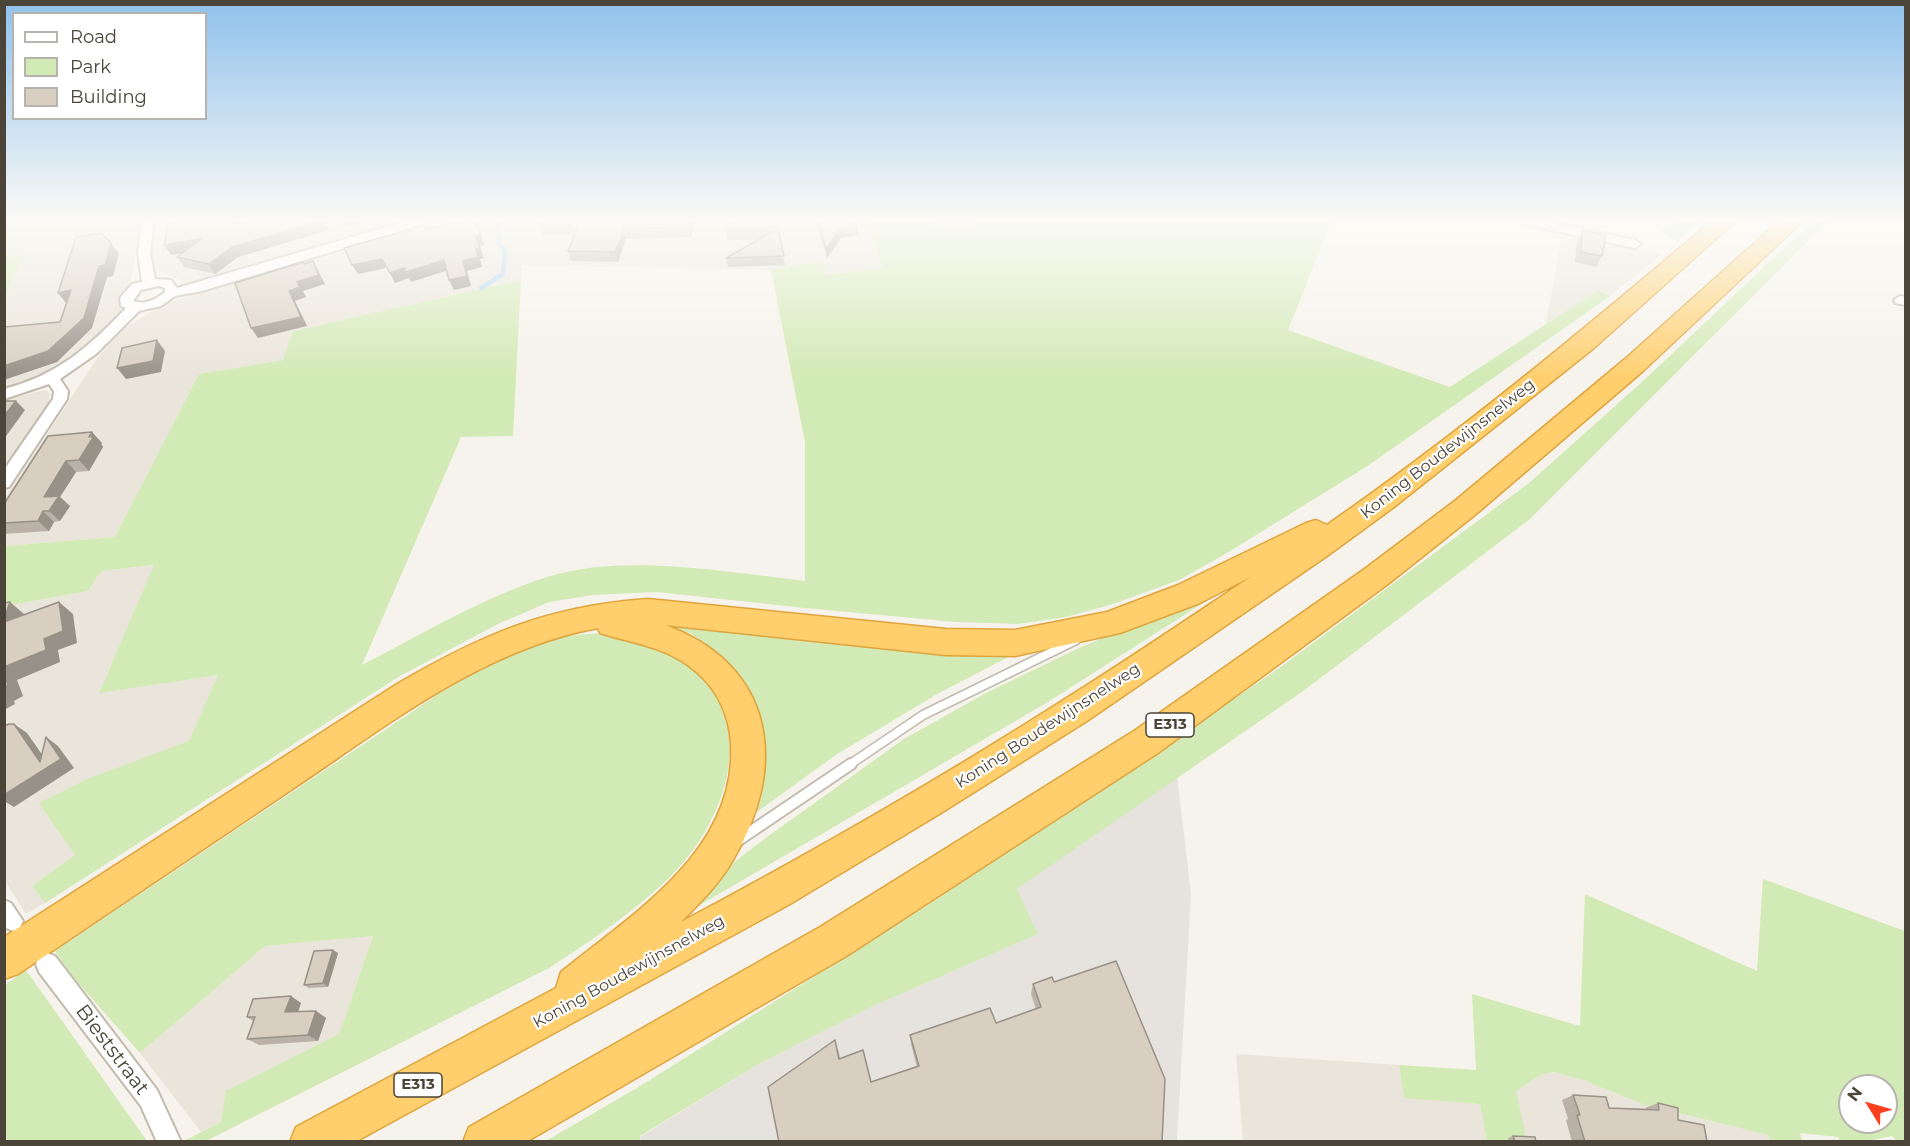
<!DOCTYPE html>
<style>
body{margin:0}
#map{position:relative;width:1910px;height:1146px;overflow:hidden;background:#f6f3ec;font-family:Montserrat,sans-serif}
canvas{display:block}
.frame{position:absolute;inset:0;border:6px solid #4b4439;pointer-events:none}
.legend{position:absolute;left:12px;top:12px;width:195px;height:108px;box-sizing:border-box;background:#fff;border:2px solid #b7b4b0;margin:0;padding:8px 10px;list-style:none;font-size:18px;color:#4b4439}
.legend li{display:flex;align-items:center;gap:12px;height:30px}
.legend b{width:30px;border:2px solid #b7b4b0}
.north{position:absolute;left:1838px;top:1074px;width:60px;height:60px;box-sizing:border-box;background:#fff;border:2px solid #b7b4b0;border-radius:50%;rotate:307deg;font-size:16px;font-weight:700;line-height:24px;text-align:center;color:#4b4439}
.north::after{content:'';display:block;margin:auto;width:21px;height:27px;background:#fc3f1d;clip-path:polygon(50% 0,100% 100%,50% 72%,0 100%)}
</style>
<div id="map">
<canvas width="1910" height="1146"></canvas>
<div class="frame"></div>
<ul class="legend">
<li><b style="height:8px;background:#fff"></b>Road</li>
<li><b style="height:16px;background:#d2eab5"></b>Park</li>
<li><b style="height:16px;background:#d8cfc1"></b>Building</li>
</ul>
<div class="north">N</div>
</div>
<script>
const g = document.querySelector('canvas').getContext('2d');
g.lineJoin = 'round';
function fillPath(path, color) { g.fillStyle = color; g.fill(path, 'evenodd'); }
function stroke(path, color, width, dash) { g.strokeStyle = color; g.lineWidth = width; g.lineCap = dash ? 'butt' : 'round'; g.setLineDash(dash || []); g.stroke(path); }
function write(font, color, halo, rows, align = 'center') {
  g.font = font + ' Montserrat,sans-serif'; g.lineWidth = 4.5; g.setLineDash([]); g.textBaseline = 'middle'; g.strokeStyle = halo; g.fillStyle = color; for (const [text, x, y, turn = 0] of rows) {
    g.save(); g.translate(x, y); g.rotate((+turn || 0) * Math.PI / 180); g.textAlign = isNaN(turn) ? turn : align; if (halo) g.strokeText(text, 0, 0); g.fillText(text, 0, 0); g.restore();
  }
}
const residential = new Path2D(`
 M6,220H139L141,229L129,289L122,304L120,315L71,363L26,383L5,388V299L23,254L5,255Z
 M153,220H401L199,283L189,284L155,270L150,251L155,231Z
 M437,220H867L883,268L824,275L823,260L771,270L522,265L521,280L293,331L283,360L199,374L115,537L5,546V497L98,357L123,329L157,308L193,294Z
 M922,220H980L961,233Z
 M1562,232L1663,254L1610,296L1598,290L1546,324Z
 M46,390L50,394L48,405L5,469V399Z
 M155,565L99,692L219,675L190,741L87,779L40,803L75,855L32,886L45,903L26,914L5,881V606L88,591L101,571Z
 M373,936L339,1034L227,1091L221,1122L201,1132L140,1053L265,946Z
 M1236,1054L1399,1065L1404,1097L1480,1104L1487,1141H1243Z
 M1554,1072L1586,1081L1642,1104L1768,1135L1770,1141H1527L1515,1091L1540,1075Z`);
const industrial = new Path2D(`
 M1177,776L1191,894L1177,1141L641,1142L640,1137L757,1065L869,1008L1038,934L1017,889Z`);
const green = new Path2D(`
 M5,220L7,222L5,255L23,253L5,299Z
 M867,220H922L961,233L980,220H1332L1288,330L1450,387L1598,290L1610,296L1369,465L1227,553L1179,580L1113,604L1066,617L1018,624L956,622L805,608L657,592L593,595L549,602L498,624L400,676L45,903L32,886L75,855L39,803L87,779L189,741L218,675L99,693L154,565L101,571L88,591L5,606V546L115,537L199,374L283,360L293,331L521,280L513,436L461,437L362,665C422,634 482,598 547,577C624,553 725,572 805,581V442L771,270L823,260L824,275L883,268Z
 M1675,220H1702L1677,241L1660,232Z
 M1814,220H1829L1530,519L1306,689L1017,889L1038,934L869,1008L757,1065L640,1136V1141L544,1142L637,1088L925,907L1278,669L1529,483L1642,382Z
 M1236,582L1048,702L664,926L720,873L767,837L904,739L986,693L1079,648Z
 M642,619L1022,650L939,693L837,754L746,820L737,675L706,644L690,633Z
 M608,633C624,636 646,638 661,645C669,649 676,656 683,661C763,718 728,820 669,878C633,913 590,941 549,968L206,1141H184L221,1122L226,1091L339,1034L373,936L265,946L140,1053L72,976L55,951L443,691C475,673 507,653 543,641C564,635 586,634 608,633Z
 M1763,879L1905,931V1141H1897L1892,1136L1868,1141H1840L1838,1137L1800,1133L1802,1141H1770L1768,1135L1642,1104L1586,1081L1554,1072L1540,1075L1516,1091L1527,1141H1487L1480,1104L1404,1098L1399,1065L1476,1070L1472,994L1580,1026L1585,894L1757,971ZM1850,1086H1886V1122H1850Z
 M26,970L147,1141H5V985Z`);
const stream = new Path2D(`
 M481,288L503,274L505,250L499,244L497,220`);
const serviceFar1 = new Path2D(`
 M849,765L923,715L1076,640`);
const service = new Path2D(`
 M737,841L851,764`);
const minor = new Path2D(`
 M142,220H154L150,253L155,279L171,280L177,288L410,220H429L427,223L202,291L175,296L161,306L139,311L96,354L60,379L68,391L67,399L9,487L4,488V470L53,399L54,391L49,384L4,399V389C58,375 89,347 126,308L121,306L120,298L132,284L142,282L138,253ZM159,286L165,288V292C155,300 145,305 133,301L141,290Z
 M1517,220H1540L1635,240L1641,244L1635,248L1523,224Z
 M1900,296L1906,297V305L1895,303L1894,300Z
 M4,900L11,903L23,921L20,928L13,931L4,927Z
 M47,953L55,956L157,1090L181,1142H157L141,1106L39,972L36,964L39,956Z`);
const motorway = new Path2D(`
 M1713,220H1737L1594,348L1394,507L1327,556L1087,721L941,813L790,904L355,1142H290L296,1127L556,988L561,972C634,913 737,850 731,744C729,712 715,685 689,666C662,646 631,643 600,633L598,628C483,649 388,725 294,788C202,850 110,912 18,974L4,979V937L397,684C483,634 548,606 648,599L946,629L1015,630L1107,612L1178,585L1306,523L1316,520L1327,525C1462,431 1588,326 1713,220ZM1252,576C1189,618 1126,661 1062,701C938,780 811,853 681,922C700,903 720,883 733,860C789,766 775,665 665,625L946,655L1015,656L1120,633L1200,603Z
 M1780,220H1804L1643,371L1476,514L1388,584L1158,753L848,955L526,1142H463L469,1127L820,927L1134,731L1366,568L1456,500L1625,359Z`);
const wall = new Path2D(`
 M169,220H242V223L329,230L238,257L215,274L184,267L177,257L183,253L171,255Z
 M776,220L785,265L728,267L726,258L757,240H728L726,231Z
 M815,220H855L857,227L858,235L841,238L827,258Z
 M695,222L691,237L626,239L618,262L571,261L568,251L573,239L571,235H542L539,225Z
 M1582,230L1602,256L1596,267L1575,262L1577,240Z
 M48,436L102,443L101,444L103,447L89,471L76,472L60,497L70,506L60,521L54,522L49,531L4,534V504Z
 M338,953L328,987L309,988L304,985Z
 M1054,982L1165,1079L779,1142L838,1049L840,1058L871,1082L917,1067L911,1044L910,1035L996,1023L1036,1009L1031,994L1033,984Z
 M301,1003L298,1011H316L326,1018L318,1041L259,1045L247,1039L253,1021L247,1017Z
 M1573,1095L1609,1108L1646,1109L1645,1108L1658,1103L1678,1120L1707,1142H1572L1566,1120L1568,1119L1562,1100Z
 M1513,1136L1536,1142H1509L1508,1138Z`);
const shadedWall = new Path2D(`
 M234,220H242L240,235L234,225Z
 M324,220H326L329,230L238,257L215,274L209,264L232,247Z
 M341,220H373V222L344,226Z
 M476,220L484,245L480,246L484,258L480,259L482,267L467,271L471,286L454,290L449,280L463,261L476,249Z
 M690,220H694L695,222L691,237L688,227Z
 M857,227L858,235L841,238L827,258L826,249L840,229Z
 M624,229L626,239L618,262L615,252Z
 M203,238L210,248L171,255L164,245Z
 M111,243L119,254L113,276L107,277L92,328L57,362L4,380V366L48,351L99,266Z
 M382,259L386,268L358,274L352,265Z
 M444,260L449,270L411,282L406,272Z
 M313,261L325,284L303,291L306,297L295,301L307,326L258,338L251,328L289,291Z
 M404,268L409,278L395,283L390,273Z
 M71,290L79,301L66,303L58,293Z
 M157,340L165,351L161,372L126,379L117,368Z
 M16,401L25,410L4,439V416Z
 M92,432L102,443L101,444L103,447L89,471L79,460Z
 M66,461L76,472L60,497L70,506L60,521L49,511L44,497Z
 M43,511L54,522L49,531L38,521Z
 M10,602L24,614L18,635L4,624V619Z
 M59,602L73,614L77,643L58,650L60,662L17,680L23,696L14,701L15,704L4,710V667L44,639Z
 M14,724L27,733L50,766L46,737L58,746L74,768L14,807L4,801V795L40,762Z
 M333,950L338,953L328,987L323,983Z
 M291,996L301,1003L296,1018L285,1012Z
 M316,1011L326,1018L318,1041L308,1035Z`);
const building = new Path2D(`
 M169,220H234V225L253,220H324L232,247L209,264L177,257L203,238L164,245Z
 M473,220H476L480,235L476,236L480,248L476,249L478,257L463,261L467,276L449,280L444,260L406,272L404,268L390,273L382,259L352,265L344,248L426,225L427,229Z
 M543,220H690L688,227L624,229L615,252L568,251L577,229H569L571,225H539Z
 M729,220H776L784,256L726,258L774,231H726Z
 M817,220H855L857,227L840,229L826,249Z
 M1582,230L1606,235L1602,256L1581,252Z
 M101,233L111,243L105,265L99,266L84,318L48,351L4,366V327L60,322L71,290L58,293L76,237Z
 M313,261L319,275L297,282L300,287L289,291L301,317L251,328L235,283L303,262L304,264Z
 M157,340L153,361L117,368L122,348Z
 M4,401H16L4,416Z
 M92,432L89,437L94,436L79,460L66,461L44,497L59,496L49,511H43L38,521L4,523V504L48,436Z
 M10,602L4,619V603Z
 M59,602L63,631L44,639L46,650L4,667V622Z
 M4,675L8,685L4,687Z
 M9,724H14L40,762L46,737L61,759L4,795V726Z
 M333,950L323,983L304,985L314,951Z
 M1116,961L1165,1079L1162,1142H779L768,1087L835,1040L839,1059L863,1050L871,1082L919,1066L910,1035L990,1008L996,1023L1041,1007L1033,984L1052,977L1054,982Z
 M291,996L285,1012L316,1011L308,1035L247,1039L255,1017H247L253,999Z
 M1573,1095L1606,1097L1609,1108L1659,1110L1658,1103L1678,1108V1120L1704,1125L1707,1142H1585L1577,1115H1580Z
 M1513,1136L1535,1137L1536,1142H1515Z`);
const shields = [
 [1170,725,48],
 [418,1085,48]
];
const shieldNames = [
 ["E313",1170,725],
 ["E313",418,1085]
];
const streetNames = [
 ["Koning Boudewijnsnelweg",1448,449,-38],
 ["Koning Boudewijnsnelweg",1048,726,-33],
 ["Koning Boudewijnsnelweg",629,972,-29]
];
const nearStreetnames = [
 ["Bieststraat",112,1050,53]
];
fillPath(residential, '#eae5da');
fillPath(industrial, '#e6e2dd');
fillPath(green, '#d2eab5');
stroke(stream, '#a9d4f2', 4.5);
stroke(serviceFar1, '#c2bbae', 11);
stroke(service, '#c2bbae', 14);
stroke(minor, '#c2bbae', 4);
stroke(motorway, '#e0a43c', 3);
stroke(serviceFar1, '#fff', 8);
stroke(service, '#fff', 10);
fillPath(minor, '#fff');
fillPath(motorway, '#ffcf6e');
fillPath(wall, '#bab2a6');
fillPath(shadedWall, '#979187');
fillPath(building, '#d8cfc1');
stroke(building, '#979187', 1.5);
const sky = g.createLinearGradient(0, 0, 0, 380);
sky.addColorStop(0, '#8fc1ec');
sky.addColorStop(0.58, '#fbfaf6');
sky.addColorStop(1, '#fbfaf600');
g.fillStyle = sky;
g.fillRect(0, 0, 1910, 380);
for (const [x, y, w] of shields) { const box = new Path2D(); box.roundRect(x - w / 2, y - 12, w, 24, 4.5); g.fillStyle = '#fff'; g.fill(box); stroke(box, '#4b4439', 1.5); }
write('bold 15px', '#4b4439', null, shieldNames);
write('16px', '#4b4439', '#fff', streetNames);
write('20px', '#4b4439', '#fff', nearStreetnames);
</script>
